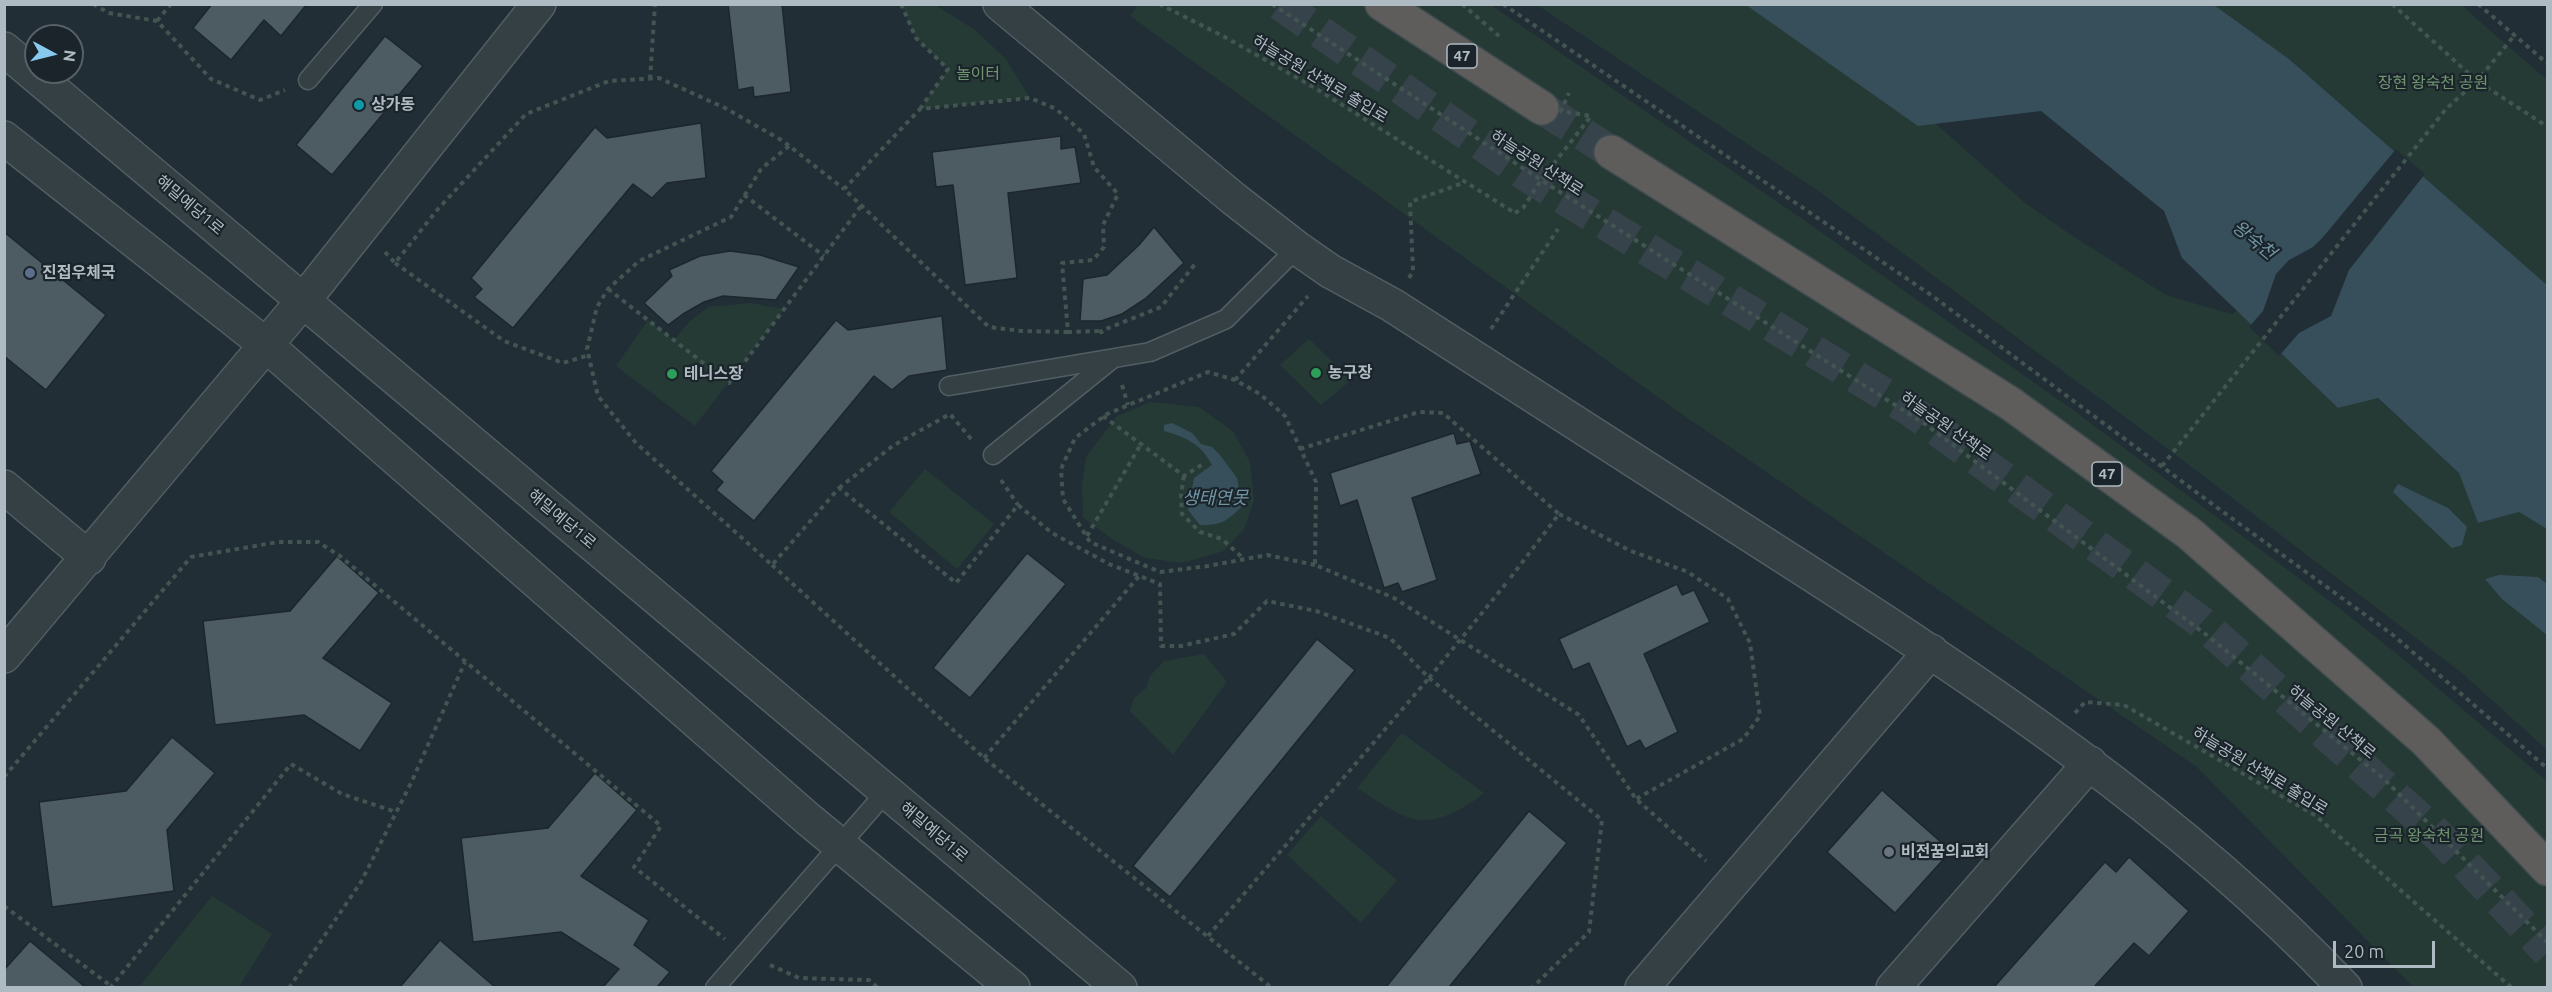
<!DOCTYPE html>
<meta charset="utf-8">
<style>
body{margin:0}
#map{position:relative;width:2552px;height:992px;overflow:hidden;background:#212e35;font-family:Ubuntu,sans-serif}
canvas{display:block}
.frame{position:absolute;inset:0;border:6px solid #afbbc2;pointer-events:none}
.north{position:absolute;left:24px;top:24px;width:60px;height:60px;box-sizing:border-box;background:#1a242a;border:2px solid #566067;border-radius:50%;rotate:97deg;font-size:16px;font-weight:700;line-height:24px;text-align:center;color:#afbbc2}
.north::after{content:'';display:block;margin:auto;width:21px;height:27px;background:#88c9ee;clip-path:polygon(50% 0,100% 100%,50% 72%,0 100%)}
.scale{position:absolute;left:2333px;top:941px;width:102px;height:27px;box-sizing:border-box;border:3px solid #afbbc2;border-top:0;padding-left:8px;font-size:18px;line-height:21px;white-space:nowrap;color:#afbbc2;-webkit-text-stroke:4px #1a242a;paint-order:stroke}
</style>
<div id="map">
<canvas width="2552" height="992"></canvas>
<div class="frame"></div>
<div class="north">N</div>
<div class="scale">20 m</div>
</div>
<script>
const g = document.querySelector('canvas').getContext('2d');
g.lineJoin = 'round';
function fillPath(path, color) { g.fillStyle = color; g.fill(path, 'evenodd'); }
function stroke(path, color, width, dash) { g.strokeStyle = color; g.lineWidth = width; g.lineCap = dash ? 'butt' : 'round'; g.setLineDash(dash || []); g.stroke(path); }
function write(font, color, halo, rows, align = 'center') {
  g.font = font + ' Ubuntu,"Noto Sans KR",sans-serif'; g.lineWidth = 4.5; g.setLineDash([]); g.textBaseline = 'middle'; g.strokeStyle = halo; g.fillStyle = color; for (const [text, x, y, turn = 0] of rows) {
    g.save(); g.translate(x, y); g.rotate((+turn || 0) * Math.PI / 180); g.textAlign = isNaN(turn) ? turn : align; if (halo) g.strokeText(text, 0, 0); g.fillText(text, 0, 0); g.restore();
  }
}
const green = new Path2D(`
 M1139,4L1491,5L1811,225L2073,410L2335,605L2401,657L2547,781V987H2413L2197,767L1673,408L1130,16Z
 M901,5H935L975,30L1006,59L1030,98L920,109L948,69L916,38Z
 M1537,5H1746L1918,125L1935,123L2024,202L2074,237L2168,296L2232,314L2237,311L2338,408L2377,398L2459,473L2478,523L2519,512L2547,529V750L2462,673L2156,440L1820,192Z
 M2214,5H2461L2547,80V285L2289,59Z
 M750,303L784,309L695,426L616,366L648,320L674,340L689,322L708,307Z
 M1309,339L1351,380L1321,405L1280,365Z
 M1151,402L1199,407L1233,431L1250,462L1254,501L1244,529L1224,551L1182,563L1145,558L1112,539L1083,517L1082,485L1086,457L1117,416Z
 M925,469L994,524L957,569L889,512Z
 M1204,654L1227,682L1173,755L1130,711L1134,698L1146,688L1150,676L1164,661Z
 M1402,733L1484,793C1462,811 1430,829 1402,815C1386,808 1372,797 1357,788Z
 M1321,816L1397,880L1361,923L1287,855Z
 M212,896L272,934L239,987H139Z`);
const water = new Path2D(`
 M1746,5H2214L2289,59L2547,285V529L2519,512L2478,523L2459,473L2378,398L2338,408L2182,258L2164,211L2041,111L1918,126Z
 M1172,423L1192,433L1201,444L1212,447L1220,455L1237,478L1242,506C1228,521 1220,526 1200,525L1188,510L1194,478L1212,465C1202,445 1186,437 1164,431V425Z
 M2398,484L2448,508L2467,527L2462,545L2452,548L2393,492Z
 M2499,575L2538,577L2547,584V635L2502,599L2485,579Z`);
const pier = new Path2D(`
 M2396,149L2425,174L2349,270L2331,316L2299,333L2279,356L2249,327L2263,311L2276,274L2289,260L2313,247L2324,236Z`);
const building = new Path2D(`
 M212,4H307L281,36L264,20L231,60L193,28Z
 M728,4H782L791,92L754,97L753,87L738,90Z
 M385,36L423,66L332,175L296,145Z
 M701,123L706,178L667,183L652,198L633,184L513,328L474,297L482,289L471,278L595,127L607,138Z
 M1061,136V149L1075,147L1081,183L1008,193L1017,278L965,285L953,185L936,187L932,152Z
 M1154,227L1184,263L1145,299L1122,314L1101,321H1080L1083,279L1107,275L1139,245Z
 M4,232L106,315L46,390L4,356Z
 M730,251L760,255L799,267L776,300L723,296L704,302L683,314L668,325L644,303L672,276L669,270L700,256Z
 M942,316L947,370L909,376L892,390L874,376L754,521L716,490L723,482L711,471L836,320L848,330Z
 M1454,433L1457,444L1470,441L1481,474L1412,498L1437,580L1402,592L1398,583L1384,588L1357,500L1340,506L1330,473Z
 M1027,553L1066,584L970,698L933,668Z
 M337,556L379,593L323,658L392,703L360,751L304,715L215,725L203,621L290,611Z
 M1677,584L1682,595L1694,590L1710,622L1644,654L1678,732L1645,749L1640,740L1627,747L1589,663L1573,670L1559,639Z
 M1317,639L1355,670L1170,897L1133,866Z
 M172,737L215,773L167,830L174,891L52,907L39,802L126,791Z
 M595,773L637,810L581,876L649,920L634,945L670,972L657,987H603L619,969L561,932L473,942L461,838L548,828Z
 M1882,790L1951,851L1895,913L1827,852Z
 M1529,811L1567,843L1449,987H1386Z
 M2129,857L2189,911L2149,956L2134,943L2094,987H1994L2105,862L2116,872Z
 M440,940L495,987H400Z
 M30,941L85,987H4V970Z`);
const trunkTunnel = new Path2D(`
 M1280,4L1526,175L1910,410L2201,622L2437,834L2548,952
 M1542,108L1611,152`);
const path = new Path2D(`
 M93,4L109,13L157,21L211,79L260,100L285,90
 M901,4L916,38L948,69L920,109
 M1159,4L1223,36L1315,88L1515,213
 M1462,4L1499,36
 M1503,4L1931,295L2219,509L2393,635L2548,769
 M2392,4L2477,81L2548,127
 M2478,4L2548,64
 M157,21L171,4
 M650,79L655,4
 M789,146L761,169L731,217L639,261L608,289L597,307L587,349L598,396L636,443L772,565L839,488L956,583L1018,505L1052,533L1109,564L1160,584L1161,646H1181L1234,634L1267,601L1316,611L1390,638L1429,678L1602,820L1589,932L1532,988
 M744,195L824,256
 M385,252L395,263L438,209L526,114L609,81L659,78L725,108L783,141L844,189
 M395,263L504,341L563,363L589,355
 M1409,278L1413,271L1410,202L1463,183
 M608,289L729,383L861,206
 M1491,329L1558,229
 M1068,332L1021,331L989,327L844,189L920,109L1030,98L1056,109L1084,134L1094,167L1118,194L1103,225L1104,247L1093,260L1062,263L1068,332L1100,331
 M1102,334L1101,331L1161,307L1195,264
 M1235,380L1308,296
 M1122,385L1128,405
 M1103,416L1184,476L1203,464
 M1300,449L1419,412L1443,413L1559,514L1508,581
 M2162,466L2446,109L2477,81L2514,36
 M1184,476L1181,494L1182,514L1200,532L1222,539L1244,559
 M1001,480L1018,505
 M839,488L894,445L950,414L972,440
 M1559,514L1631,551L1688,572L1728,599L1750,643L1760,716L1743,739L1636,799
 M1087,536L1141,444
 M772,565L984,758L1272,988
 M1315,565L1267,555L1208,566L1160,572L1090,542L1063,499L1061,469L1075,438L1107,414L1208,372L1235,380L1260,394L1285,416L1316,482L1315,565L1394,598L1579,715L1636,799L1706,861
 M2075,713L2085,702L2124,705L2316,816L2512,988
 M984,758L1139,576
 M4,777L191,557L278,542H318L340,556L661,826L634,867L725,939
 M4,906L111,986
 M1208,936L1429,678
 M770,965L799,978L869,980L878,988
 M110,988L291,764L342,794L396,812
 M289,988L361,882L411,783L465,662`);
const service = new Path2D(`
 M308,80L373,4
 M949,386L1150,352L1226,319L1297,248
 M993,455L1111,360
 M715,988L886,792`);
const minor = new Path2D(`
 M1000,4L1234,199L1297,248L1330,271L1392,305C1521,388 1650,471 1780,554C1980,682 2180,814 2345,988
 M4,487L89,558
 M4,656L303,301L539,4
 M1642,988L1931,651
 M1893,988L2090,763`);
const tertiary = new Path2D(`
 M4,49L1120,988
 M4,138L266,345L808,819L1013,988`);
const trunk = new Path2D(`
 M1382,4L1542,108
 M1611,152L2011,404L2190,534L2426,741L2548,869`);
const pathBridge = new Path2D(`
 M1272,4L1541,180L1925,424L2208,636L2384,779L2548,943
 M1515,213L1523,208L1541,180L1591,116L1561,111L1569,93
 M1429,678L1508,581`);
const markers = [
 [359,105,6,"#0f9aa8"],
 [30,273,6,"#5c6f8a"],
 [1316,373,6,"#2e9e5b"],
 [672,374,6,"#2e9e5b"],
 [1889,852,6,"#6b7280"]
];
const shields = [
 [1462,56,30],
 [2107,474,30]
];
const shieldNames = [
 ["47",1462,56],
 ["47",2107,474]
];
const parkNames = [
 ["놀이터",978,74],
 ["장현 왕숙천 공원",2433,83],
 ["금곡 왕숙천 공원",2429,836]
];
const streetNames = [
 ["하늘공원 산책로 출입로",1320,79,31],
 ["하늘공원 산책로",1537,163,33],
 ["해밀예당1로",190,205,40],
 ["하늘공원 산책로",1946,426,35],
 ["해밀예당1로",562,519,40],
 ["하늘공원 산책로",2332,722,39],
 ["하늘공원 산책로 출입로",2260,771,31],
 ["해밀예당1로",934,832,40]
];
const poiNames = [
 ["상가동",371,105],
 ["진접우체국",42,273],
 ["농구장",1328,373],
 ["테니스장",684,374],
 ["비전꿈의교회",1901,852]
];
const waterNames = [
 ["왕숙천",2254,240,39],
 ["생태연못",1215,498]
];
fillPath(green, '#263a35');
fillPath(water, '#364f5b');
fillPath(pier, '#212e35');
fillPath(building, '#4d5b63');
stroke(building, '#1c272c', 1.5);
stroke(trunkTunnel, '#36434a', 33, [33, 16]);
stroke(service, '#525e63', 21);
stroke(minor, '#525e63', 36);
stroke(tertiary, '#525e63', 36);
stroke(trunk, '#3f4b50', 36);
stroke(path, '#435552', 4, [4.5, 4.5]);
stroke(service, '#354045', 18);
stroke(minor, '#354045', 33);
stroke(tertiary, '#354045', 33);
stroke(trunk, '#5e5d5c', 33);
stroke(pathBridge, '#435552', 4, [4.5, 4.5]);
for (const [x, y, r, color] of markers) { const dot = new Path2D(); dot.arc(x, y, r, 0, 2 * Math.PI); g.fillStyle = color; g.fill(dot); stroke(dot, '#1a242a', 2); }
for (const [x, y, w] of shields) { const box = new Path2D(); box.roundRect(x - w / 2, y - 12, w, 24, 4.5); g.fillStyle = '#1a242a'; g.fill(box); stroke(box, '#afbbc2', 1.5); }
write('bold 15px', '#afbbc2', null, shieldNames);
write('16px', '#709670', '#1a242a', parkNames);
write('16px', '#afbbc2', '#1a242a', streetNames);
write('bold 16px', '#afbbc2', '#1a242a', poiNames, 'left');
write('italic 18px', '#7194a4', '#1a242a', waterNames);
</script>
